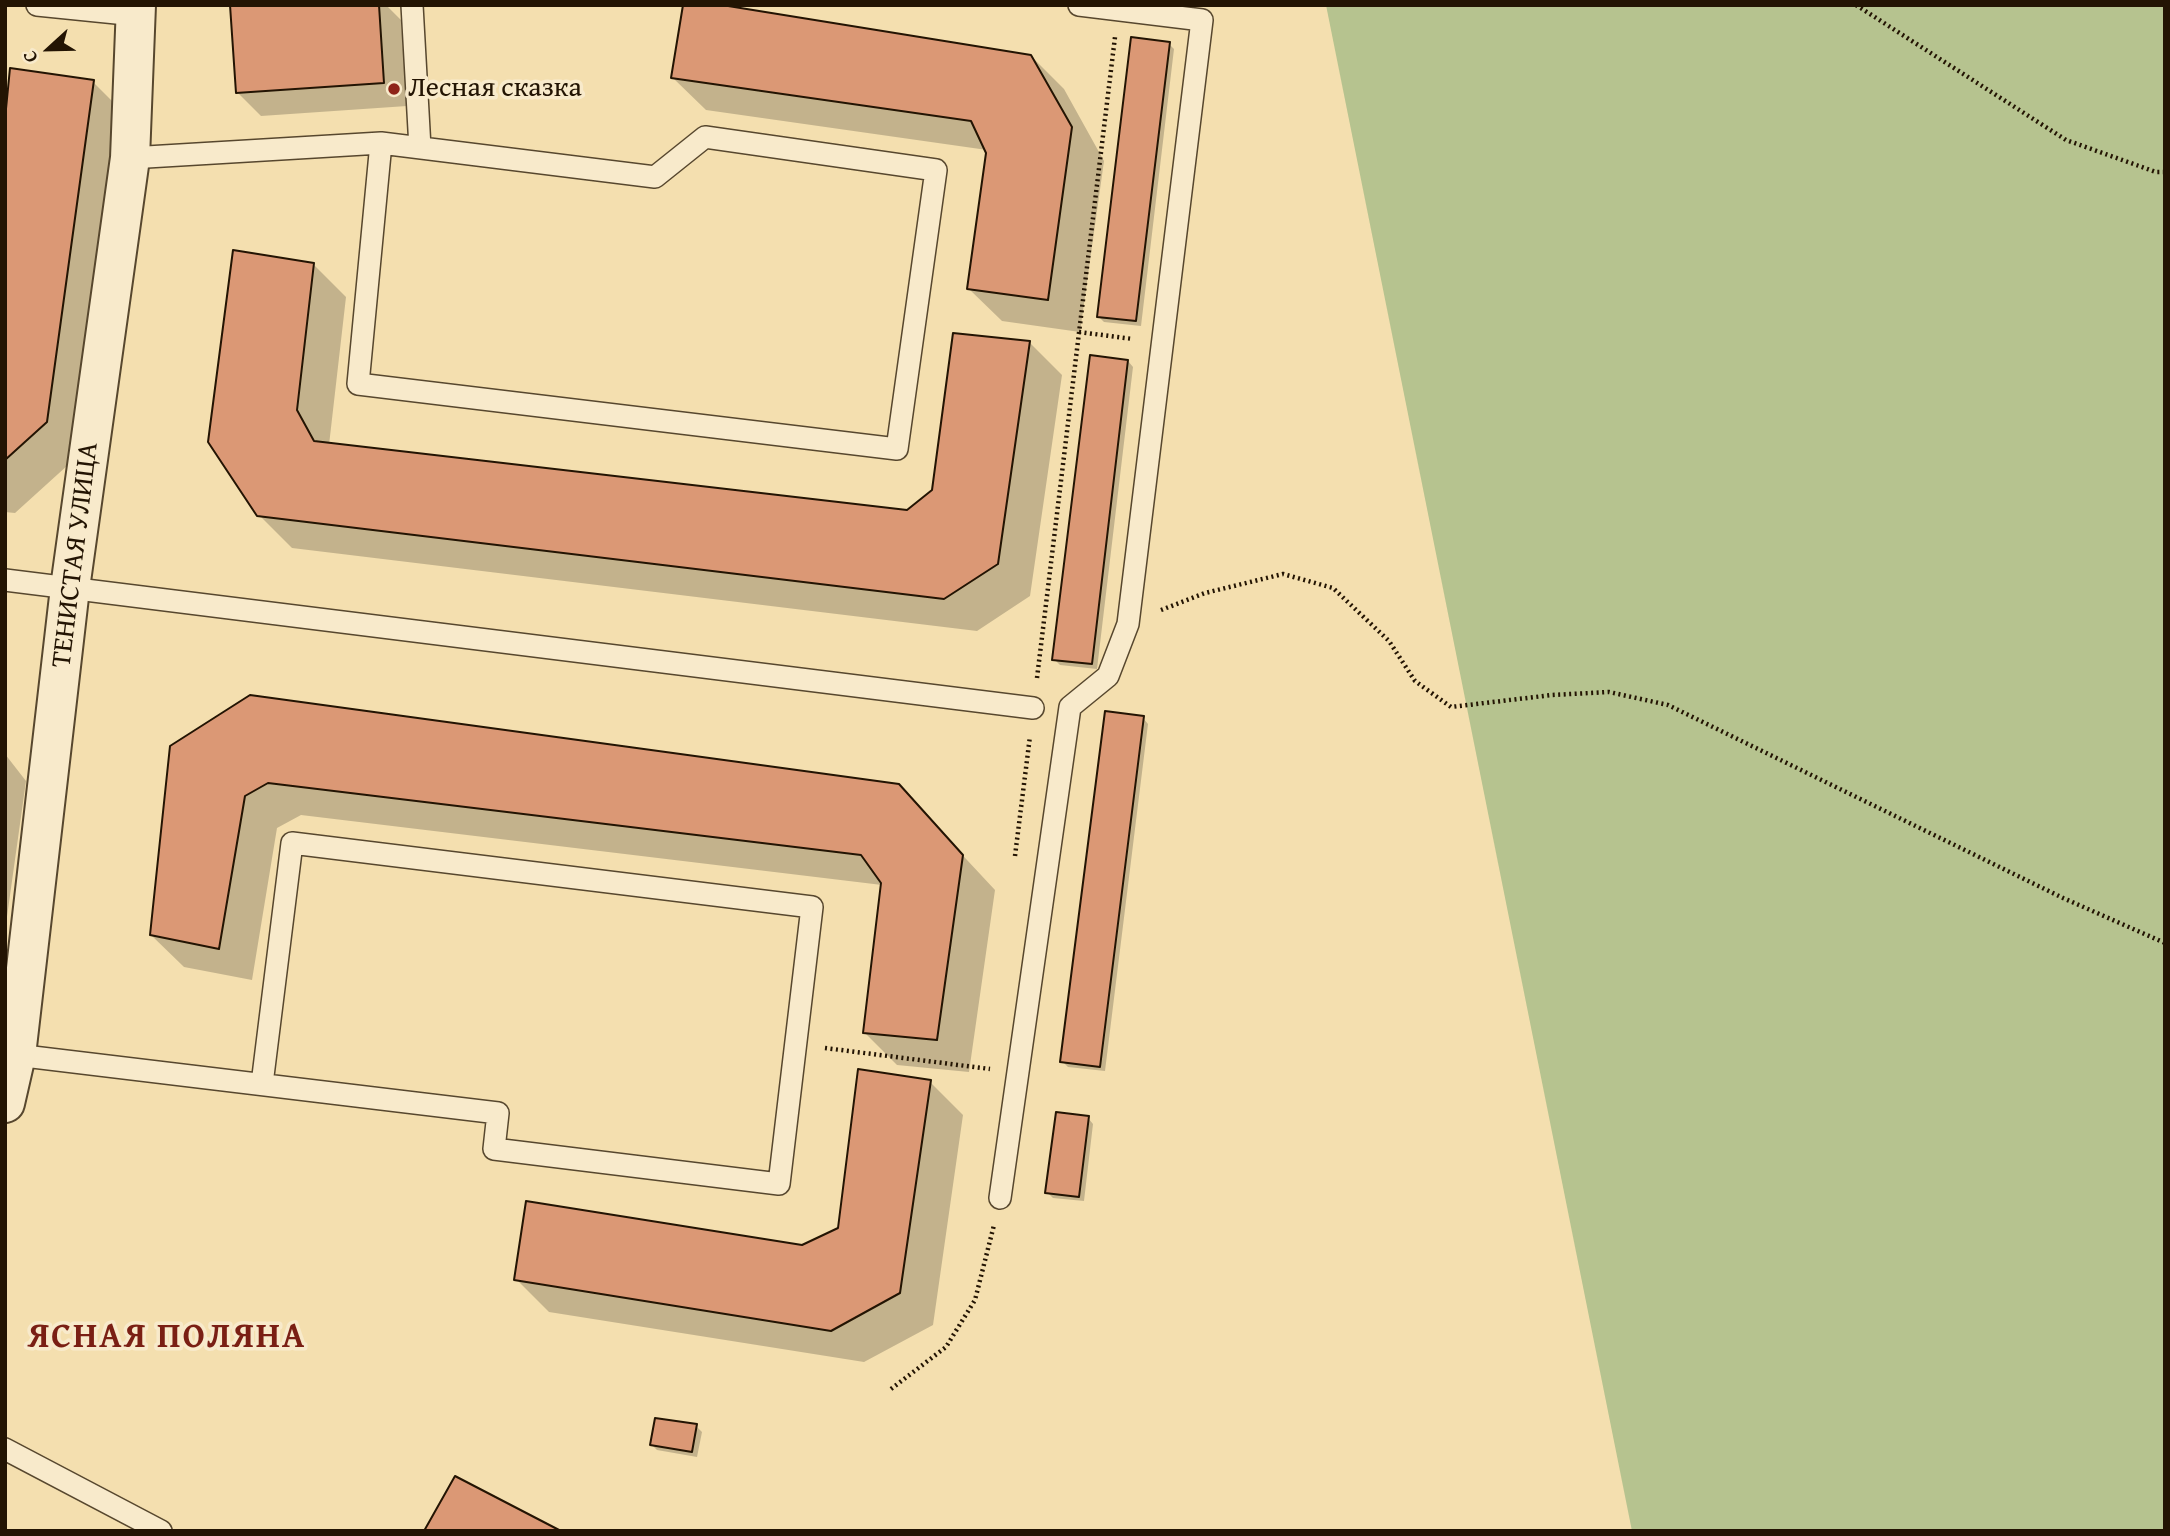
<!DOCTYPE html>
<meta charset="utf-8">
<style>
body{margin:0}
#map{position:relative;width:2170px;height:1536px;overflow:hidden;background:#f4dfaf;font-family:"Gentium Book Plus",serif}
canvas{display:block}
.frame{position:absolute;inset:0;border:7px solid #231403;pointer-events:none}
.north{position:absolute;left:14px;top:14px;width:70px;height:70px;-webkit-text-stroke:5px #f8eacb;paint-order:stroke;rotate:248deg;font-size:19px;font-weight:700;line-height:28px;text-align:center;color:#231403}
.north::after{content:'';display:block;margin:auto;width:24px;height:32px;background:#231403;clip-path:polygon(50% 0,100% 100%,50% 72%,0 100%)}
</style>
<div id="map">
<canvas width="2170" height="1536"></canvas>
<div class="frame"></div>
<div class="north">С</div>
</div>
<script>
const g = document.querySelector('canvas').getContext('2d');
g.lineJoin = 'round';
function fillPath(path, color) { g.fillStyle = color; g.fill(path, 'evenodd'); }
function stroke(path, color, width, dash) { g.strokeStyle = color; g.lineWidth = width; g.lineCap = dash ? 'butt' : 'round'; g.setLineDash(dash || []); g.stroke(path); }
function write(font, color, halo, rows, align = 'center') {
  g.font = font + ' "Gentium Book Plus",serif'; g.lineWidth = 7; g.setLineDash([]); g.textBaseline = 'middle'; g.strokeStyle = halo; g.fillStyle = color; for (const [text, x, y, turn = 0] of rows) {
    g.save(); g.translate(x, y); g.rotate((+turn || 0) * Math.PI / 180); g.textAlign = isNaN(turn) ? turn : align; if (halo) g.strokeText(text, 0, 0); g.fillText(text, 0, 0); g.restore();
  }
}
const green = new Path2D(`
 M1326,5H2165V1531H1632Z`);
const shadow = new Path2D(`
 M232,5H386L401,20L407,106L261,116L238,93Z
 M1169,44L1174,49L1141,326L1104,322L1098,316Z
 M1031,56L1064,89L1104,161L1080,332L1002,321L969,289L987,150L706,110L673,78Z
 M93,82L126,115L79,455L15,513L5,512V136Z
 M313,264L346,297L329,445L907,512L934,491L1029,342L1062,375L1030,596L977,631L292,548L258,514Z
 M1128,361L1133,367L1097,669L1060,665L1054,659Z
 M1143,718L1148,724L1105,1071L1068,1067L1062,1061Z
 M172,747L898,786L995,890L969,1072L897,1065L864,1032L882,885L301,815L277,828L252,980L184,967L151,935Z
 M5,754L26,781L5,931Z
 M930,1082L963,1115L933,1325L864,1362L549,1312L516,1279L802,1247L840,1230Z
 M1088,1118L1093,1124L1084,1201L1053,1198L1047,1192Z
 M696,1426L702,1432L697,1457L657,1450L652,1445Z`);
const building = new Path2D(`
 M230,5H379L384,83L236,93Z
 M683,5H722L1031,55L1072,127L1048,300L967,289L986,153L971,121L671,78Z
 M1131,37L1170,42L1136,321L1097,317Z
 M10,68L94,80L47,422L5,460V119Z
 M233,250L314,263L297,410L314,441L907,510L932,490L953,333L1030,341L998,564L944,599L257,516L208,442Z
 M1090,355L1128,360L1092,664L1052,660Z
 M250,695L899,784L963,855L937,1040L863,1033L881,883L861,855L268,783L245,796L219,949L150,935L170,746Z
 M1105,711L1144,716L1100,1067L1060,1062Z
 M858,1069L931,1080L900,1293L831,1331L514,1280L526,1201L802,1245L838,1228Z
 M1056,1112L1089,1116L1079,1197L1045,1193Z
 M655,1418L697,1424L692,1452L650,1445Z
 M455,1476L561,1531H424Z`);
const path = new Path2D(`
 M1856,5L2066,140L2156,172H2165
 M1079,332L1133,339
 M1161,610L1205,593L1283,574L1333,588L1389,641L1415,681L1451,707L1552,695L1609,692L1668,705L2063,898L2165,943
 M1037,678L1115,37
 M1015,856L1030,736
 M825,1048L990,1069
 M891,1389L946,1347L975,1300L994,1225`);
const lane = new Path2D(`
 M37,5L136,15
 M412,5L420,148
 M130,158L381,143L655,177L705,137L936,170L897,449L358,384L381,143
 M5,580L1033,708
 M16,1055L498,1113L494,1149L779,1184L812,907L292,843L262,1084
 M1000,1198L1070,707L1108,676L1128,624L1202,20L1079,5
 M5,1449L161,1531`);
const street = new Path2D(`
 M5,1103L16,1055L70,588L130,158L136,5`);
const markers = [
 [394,89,7,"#8f2418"]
];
const poiNames = [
 ["Лесная сказка",408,89]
];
const streetNames = [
 ["ТЕНИСТАЯ УЛИЦА",76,555,-83]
];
const districtNames = [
 ["ЯСНАЯ ПОЛЯНА",167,1338]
];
fillPath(green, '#b6c38f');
fillPath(shadow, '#0003');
fillPath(building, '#db9875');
stroke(building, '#231403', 2);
stroke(lane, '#57472e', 24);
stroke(street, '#57472e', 42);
stroke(path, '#231403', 4.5, [2, 3.5]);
stroke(lane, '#f8eacb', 21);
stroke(street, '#f8eacb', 38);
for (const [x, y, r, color] of markers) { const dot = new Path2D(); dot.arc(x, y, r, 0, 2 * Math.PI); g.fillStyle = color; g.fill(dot); stroke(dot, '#f8eacb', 2.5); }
write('28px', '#231403', '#f8eacb', poiNames, 'left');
write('28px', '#231403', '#f8eacb', streetNames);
g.letterSpacing = '2px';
write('bold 35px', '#7a1f14', '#f8eacb', districtNames);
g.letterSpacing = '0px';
</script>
